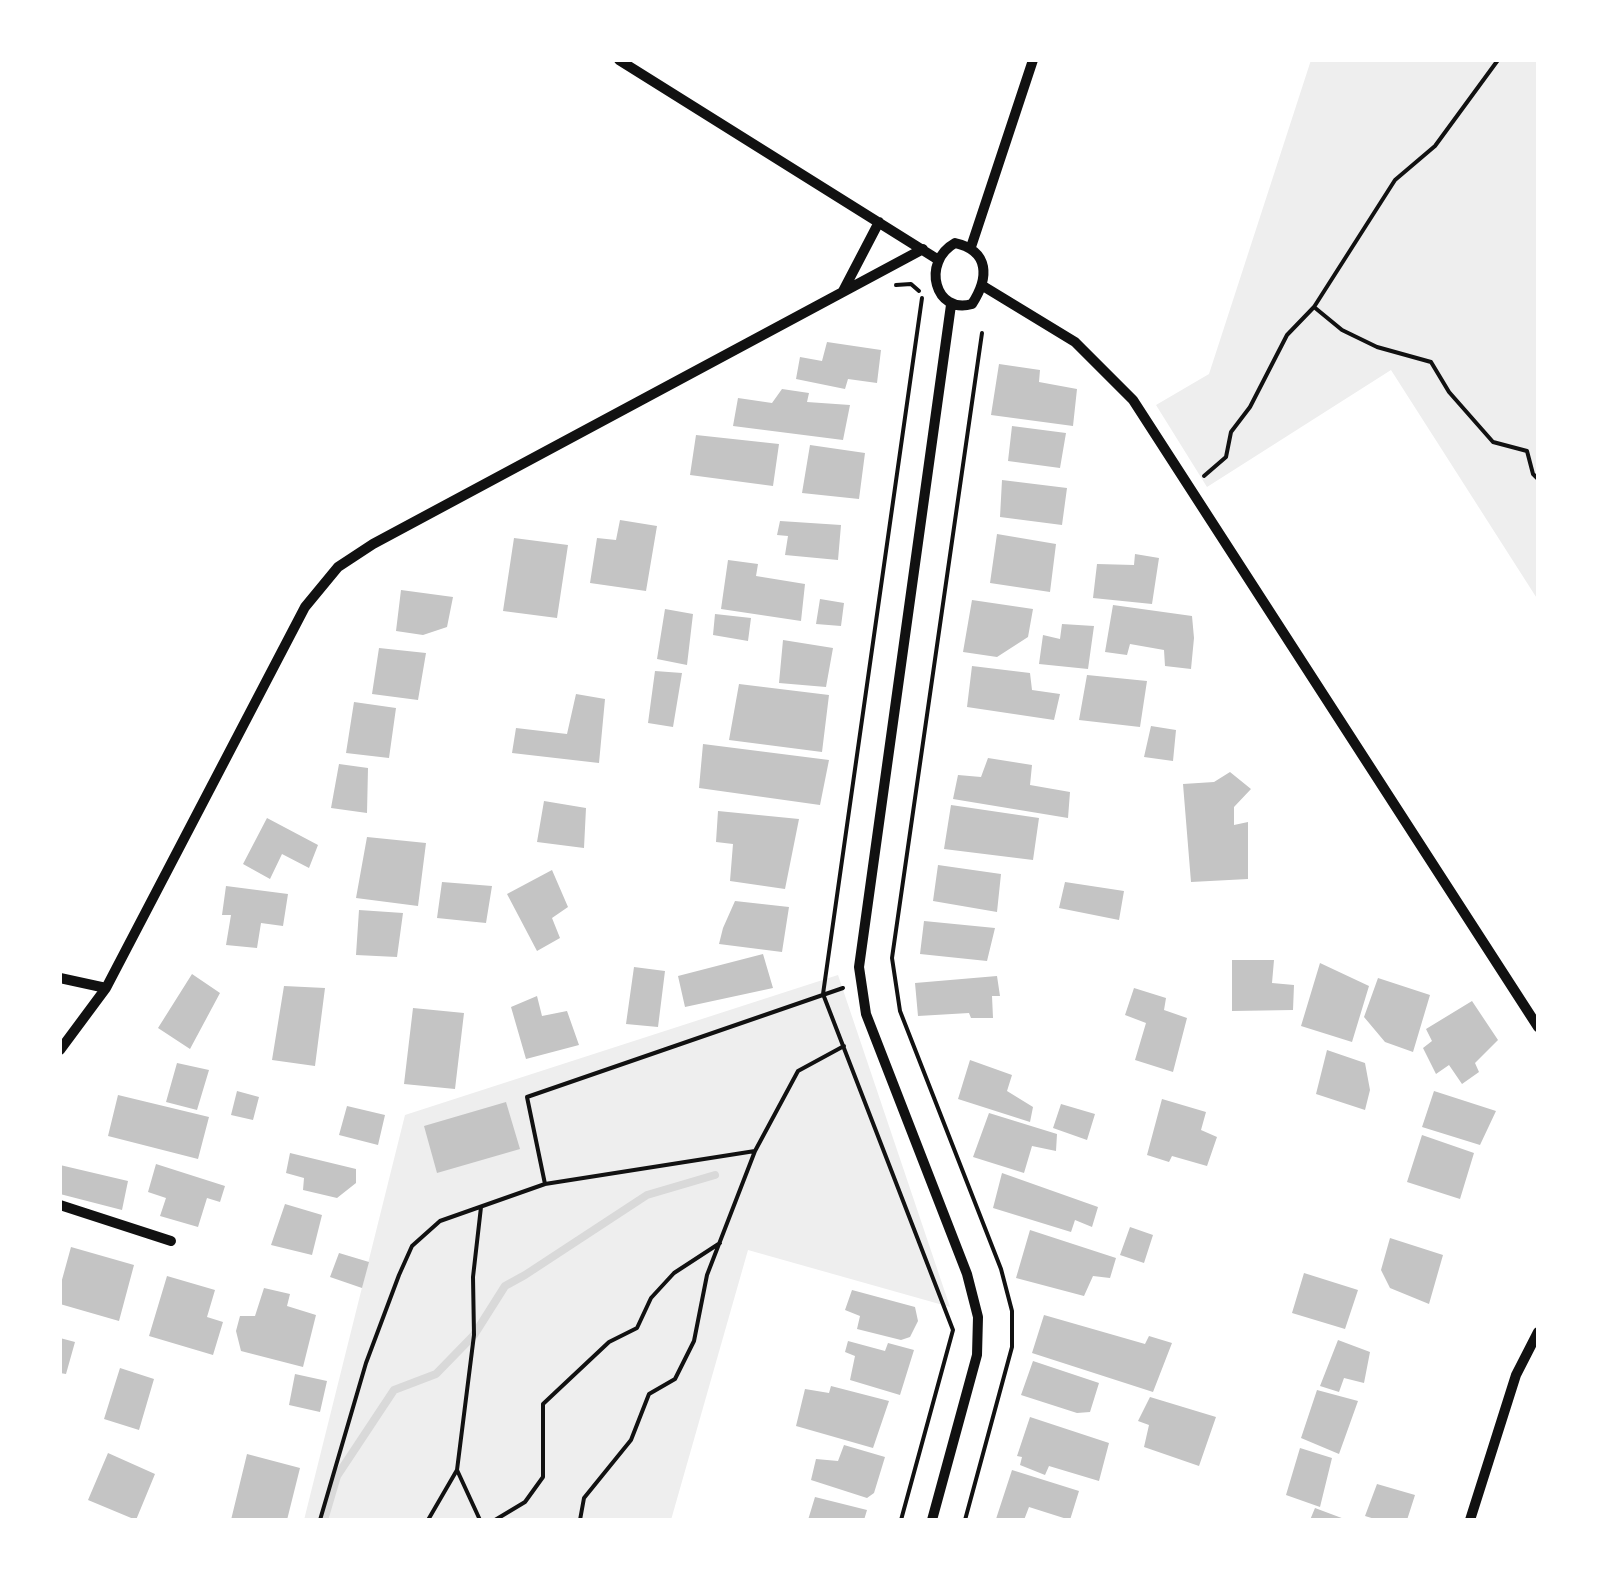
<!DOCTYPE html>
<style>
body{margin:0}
#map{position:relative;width:1598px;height:1580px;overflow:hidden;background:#fff;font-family:Karla,sans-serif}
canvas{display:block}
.frame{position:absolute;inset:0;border:62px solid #fff;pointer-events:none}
</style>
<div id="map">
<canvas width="1598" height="1580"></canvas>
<div class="frame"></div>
</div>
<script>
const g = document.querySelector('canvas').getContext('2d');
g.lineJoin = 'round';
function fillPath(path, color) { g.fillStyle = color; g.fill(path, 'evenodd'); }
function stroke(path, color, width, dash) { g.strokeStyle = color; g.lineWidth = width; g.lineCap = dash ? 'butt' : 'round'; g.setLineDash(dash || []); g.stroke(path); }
const green = new Path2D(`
 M1311,60H1538V600L1391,370L1207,487L1156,405L1209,374Z
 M838,975L950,1307L748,1250L671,1520H304L405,1115Z`);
const stream = new Path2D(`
 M324,1520L337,1476L394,1390L436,1374L474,1335L505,1286L525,1275L647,1195L715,1175`);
const building = new Path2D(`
 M827,342L881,350L877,383L848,379L845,389L796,379L800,357L822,361Z
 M999,364L1040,370L1039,382L1077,389L1073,426L991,415Z
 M782,389L809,393L807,402L850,405L843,440L733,426L738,398L772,403Z
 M1012,426L1066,433L1060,468L1008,461Z
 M696,435L779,444L773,486L690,475Z
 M810,445L865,453L859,499L802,493Z
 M1002,480L1067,488L1062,525L1000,517Z
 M620,520L657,526L646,591L590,583L597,538L616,540Z
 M780,521L841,525L838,560L785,555L788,536L777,535Z
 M997,534L1056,544L1050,592L990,583Z
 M514,538L568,545L557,618L503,611Z
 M1135,554L1159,558L1152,604L1093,598L1097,564L1134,565Z
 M728,560L758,564L756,576L805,584L801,621L721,609Z
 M401,590L453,597L447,627L423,635L396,631Z
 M820,599L844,603L841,626L816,624Z
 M972,600L1033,609L1028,637L997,657L963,652Z
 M1113,605L1192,616L1194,638L1191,669L1165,666L1164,650L1130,644L1127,655L1105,652Z
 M665,609L693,614L687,665L657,659Z
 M715,614L751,618L748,641L713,635Z
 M1062,624L1094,626L1088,669L1039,664L1043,635L1060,639Z
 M783,640L833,648L826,687L779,683Z
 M379,648L426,653L418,700L372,694Z
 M972,666L1030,673L1032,690L1060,694L1054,720L967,707Z
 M655,671L682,673L673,727L648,723Z
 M1087,675L1147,681L1140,727L1079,720Z
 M739,684L829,695L822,752L729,740Z
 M576,694L605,699L599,763L512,753L516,728L567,734Z
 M354,702L396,708L389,758L346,753Z
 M1151,726L1176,730L1173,761L1144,757Z
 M703,744L829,760L820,805L699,788Z
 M988,758L1032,765L1030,785L1070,792L1068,818L953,799L958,775L981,777Z
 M339,764L368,768L367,813L331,808Z
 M1230,772L1251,789L1234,807V825L1248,822V879L1191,882L1183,784L1214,782Z
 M544,801L586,808L584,848L537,842Z
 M951,805L1039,818L1033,860L944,849Z
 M718,811L799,819L785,889L730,881L733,844L716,842Z
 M267,818L318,845L309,868L282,854L270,879L243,864Z
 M367,837L426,843L418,906L356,898Z
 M938,865L1001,874L997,912L933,901Z
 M552,870L568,907L552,918L560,938L537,951L507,894Z
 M442,882L492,886L486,923L437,918Z
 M1065,882L1124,891L1119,920L1059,908Z
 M226,886L288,894L283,926L261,923L257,948L226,945L231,915H222Z
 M735,901L789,907L782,952L719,944L723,928Z
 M359,910L403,913L397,957L356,955Z
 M924,921L995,928L987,961L920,954Z
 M763,954L773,988L685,1007L678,976Z
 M1232,960H1274L1272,983L1294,985L1293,1010L1232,1011Z
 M1320,963L1369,986L1352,1042L1301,1026Z
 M634,967L665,971L658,1027L626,1024Z
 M192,974L220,993L190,1049L158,1028Z
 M997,976L1000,996H992L993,1018H971L969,1013L918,1016L915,983Z
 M1378,978L1430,995L1413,1052L1385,1042L1364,1017Z
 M284,986L325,988L315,1066L272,1060Z
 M1134,988L1166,998L1164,1010L1187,1018L1173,1072L1135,1060L1146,1023L1125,1015Z
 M537,996L542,1016L567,1011L579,1045L526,1059L511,1007Z
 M1472,1001L1498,1040L1475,1063L1479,1072L1462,1084L1449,1065L1436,1074L1423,1048L1432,1041L1426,1029Z
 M413,1008L464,1013L455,1089L404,1084Z
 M1327,1050L1365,1063L1370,1090L1365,1110L1316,1094Z
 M970,1060L1012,1075L1007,1091L1033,1107L1030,1122L958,1099Z
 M177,1063L209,1070L197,1110L166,1102Z
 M237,1091L259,1097L253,1120L231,1115Z
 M1434,1091L1496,1111L1480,1145L1422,1127Z
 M118,1095L209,1117L198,1159L108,1136Z
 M1162,1099L1206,1112L1201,1130L1217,1137L1207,1166L1172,1156L1169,1162L1147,1155Z
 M506,1102L520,1149L437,1173L424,1126Z
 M1061,1104L1095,1114L1087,1140L1053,1128Z
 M347,1106L385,1115L378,1145L339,1135Z
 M989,1113L1057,1134L1056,1151L1032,1146L1024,1173L973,1157Z
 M1422,1135L1474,1153L1460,1199L1407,1182Z
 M290,1153L356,1169V1183L337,1198L303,1190L304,1178L286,1173Z
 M156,1164L225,1186L220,1202L207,1198L198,1227L160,1216L166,1198L148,1192Z
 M60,1165L128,1181L122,1210L60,1194Z
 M1002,1173L1098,1207L1092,1227L1075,1220L1071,1232L993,1208Z
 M285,1204L322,1215L312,1255L271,1245Z
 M1130,1227L1153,1235L1144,1263L1120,1255Z
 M1030,1230L1116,1258L1110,1278L1093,1276L1084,1296L1016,1278Z
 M1390,1238L1443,1255L1429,1304L1390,1288L1381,1270Z
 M71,1247L134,1265L119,1321L60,1304V1287Z
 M339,1253L369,1262L362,1288L330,1277Z
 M1304,1273L1358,1290L1345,1329L1292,1313Z
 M167,1276L215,1290L207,1317L223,1322L213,1355L149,1336Z
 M264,1288L290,1294L287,1306L316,1315L303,1367L241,1351L236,1331L240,1316H255Z
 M852,1290L915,1307L918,1321L910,1337L901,1340L857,1329L860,1316L845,1310Z
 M1044,1315L1145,1344L1149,1336L1172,1343L1153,1392L1032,1353Z
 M60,1338L75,1342L66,1374L60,1373Z
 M1338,1340L1370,1352L1364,1383L1344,1378L1339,1392L1320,1386Z
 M848,1341L885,1351L888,1343L914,1350L900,1395L850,1380L855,1356L845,1352Z
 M1033,1361L1099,1383L1090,1412L1077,1413L1021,1395Z
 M120,1368L154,1379L139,1430L104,1419Z
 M295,1374L327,1381L320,1412L289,1405Z
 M831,1386L889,1401L873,1448L796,1426L805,1389L829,1393Z
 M1317,1390L1358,1401L1339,1454L1301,1438Z
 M1150,1397L1216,1417L1199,1466L1144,1447L1149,1425L1138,1421Z
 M1030,1417L1109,1443L1099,1481L1049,1466L1045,1475L1020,1465L1022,1457L1017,1456Z
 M844,1445L885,1457L874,1493L867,1498L811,1480L816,1459L838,1461Z
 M1300,1448L1332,1458L1320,1507L1286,1495Z
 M108,1453L155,1474L136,1520L88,1500Z
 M247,1454L300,1468L287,1520H231Z
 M1012,1470L1079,1491L1070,1520L1029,1507L1024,1520L996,1519Z
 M1377,1484L1415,1495L1407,1520H1378L1365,1516Z
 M815,1497L867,1510L864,1520H808Z
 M1315,1508L1347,1520H1310Z`);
const path = new Path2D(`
 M896,285L911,284L919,291
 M1314,307L1342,330L1377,347L1431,362L1449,392L1493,442L1527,451L1533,474L1538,479
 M1204,476L1226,457L1231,432L1250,407L1287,335L1314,307L1395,180L1435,146L1498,60
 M545,1184L527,1097L843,988
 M457,1470L480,1520
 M320,1520L366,1363L399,1275L412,1246L440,1221L545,1184L755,1151L798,1071L844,1046
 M428,1520L457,1470L474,1335L473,1277L481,1207
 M495,1520L525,1502L543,1477V1404L609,1342L637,1328L651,1298L674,1273L720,1243
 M580,1520L584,1498L631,1440L649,1394L675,1379L694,1341L707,1275L755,1151
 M901,1520L953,1330L823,994L922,298
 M965,1520L1012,1347V1311L1001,1269L900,1011L892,958L982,333`);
const minor = new Path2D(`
 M619,60L937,259
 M955,243C990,251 989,278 972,304C935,315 921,262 955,243Z
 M971,247L1033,60
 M983,286L1075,342L1133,400L1538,1027
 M843,291L879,222
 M60,978L106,988
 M60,1050L106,988L305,607L338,567L373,544L923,249
 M60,1205L171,1241
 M932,1520L977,1355L978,1317L967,1274L866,1014L859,967L951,305
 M1470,1520L1516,1375L1538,1332`);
fillPath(green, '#eee');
stroke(stream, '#d9d9d9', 8);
fillPath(building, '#c4c4c4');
stroke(path, '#111', 4);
stroke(minor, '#111', 10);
</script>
